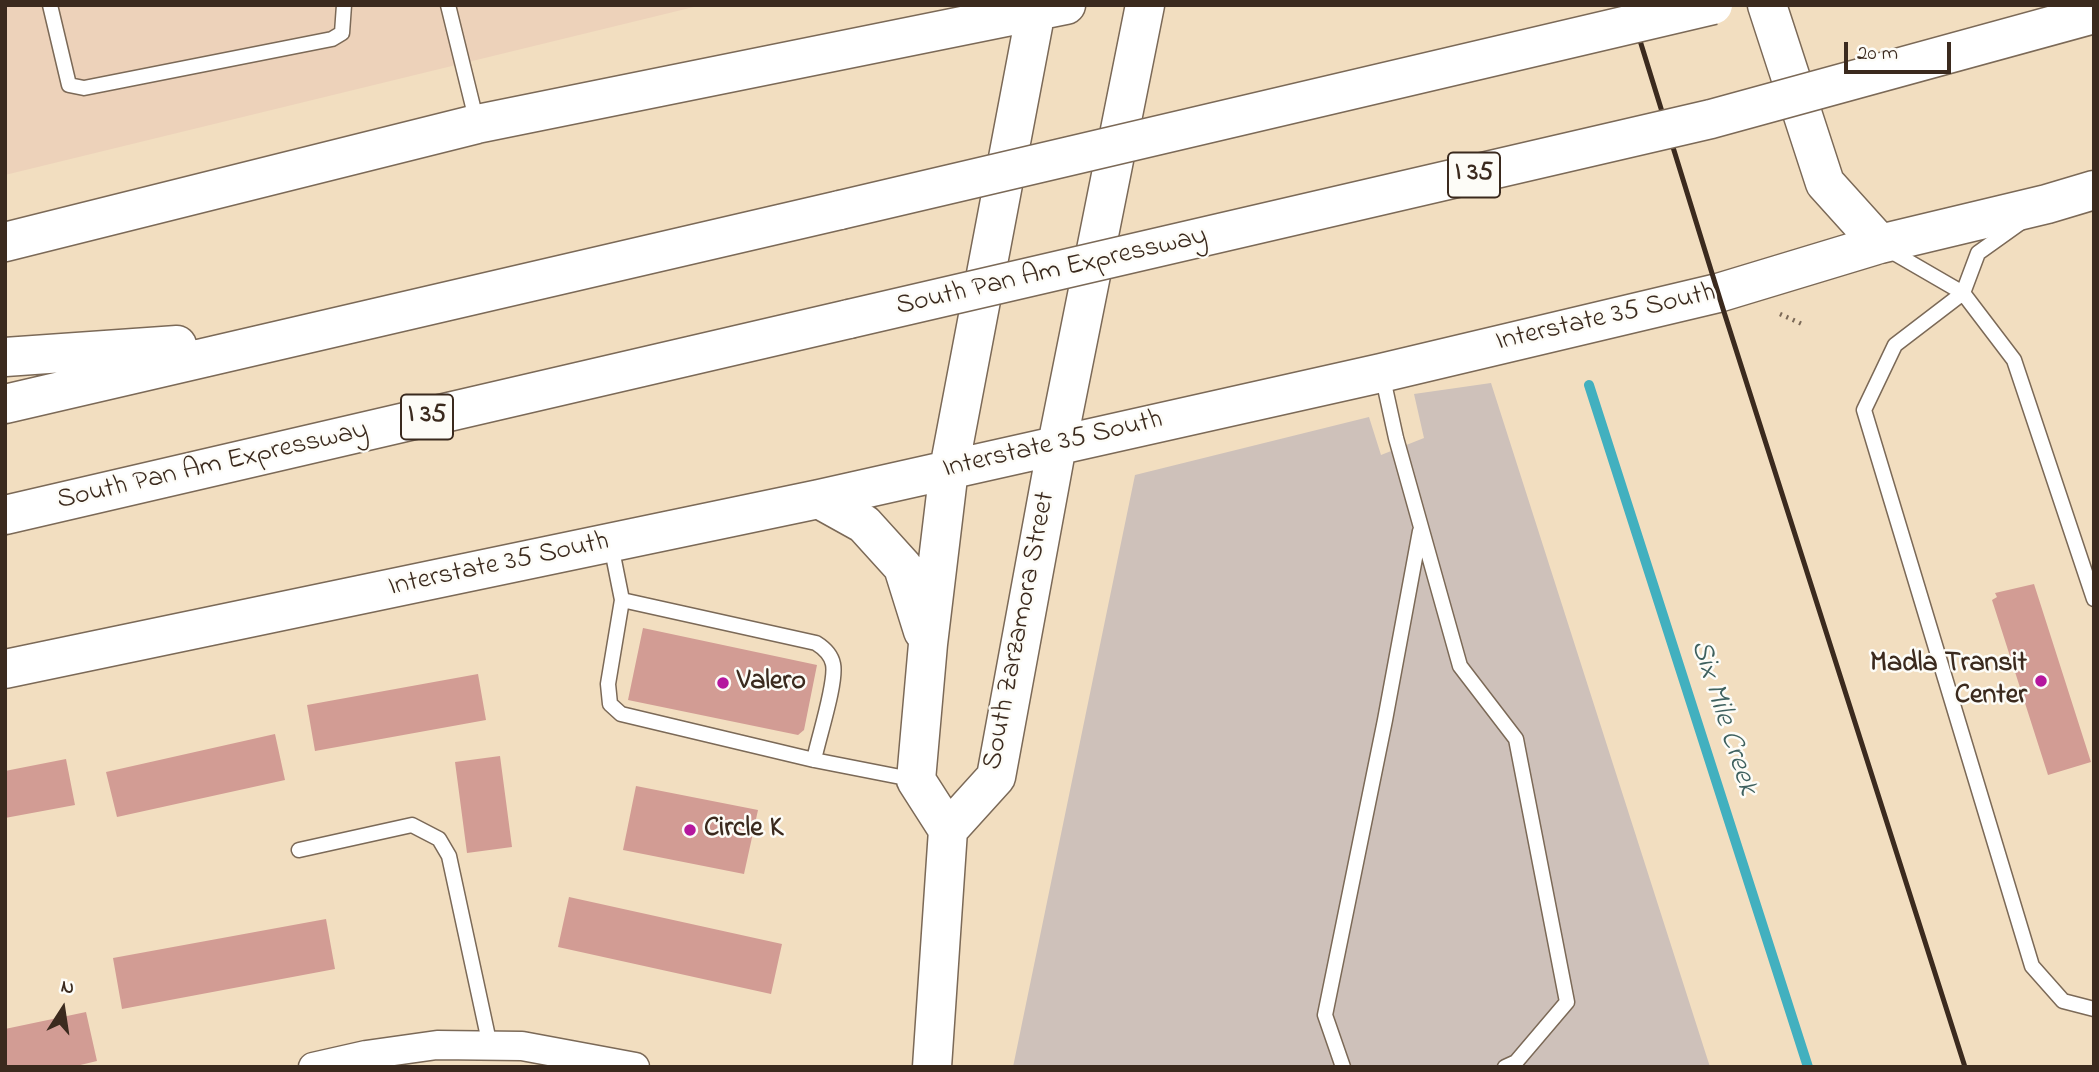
<!DOCTYPE html>
<style>
body{margin:0}
#map{position:relative;width:2099px;height:1072px;overflow:hidden;background:#f2dec0;font-family:"Indie Flower",sans-serif}
canvas{display:block}
.frame{position:absolute;inset:0;border:7px solid #3b2a1e;pointer-events:none}
.north{position:absolute;left:28px;top:974px;width:70px;height:70px;-webkit-text-stroke:5px #fdfcf7;paint-order:stroke;rotate:12deg;font-size:19px;font-weight:700;line-height:28px;text-align:center;color:#3b2a1e}
.north::after{content:'';display:block;margin:auto;width:24px;height:32px;background:#3b2a1e;clip-path:polygon(50% 0,100% 100%,50% 72%,0 100%)}
.scale{position:absolute;left:1844px;top:42px;width:107px;height:32px;box-sizing:border-box;border:4px solid #3b2a1e;border-top:0;padding-left:9px;font-size:21px;line-height:24px;white-space:nowrap;color:#3b2a1e;-webkit-text-stroke:5px #fdfcf7;paint-order:stroke}
</style>
<div id="map">
<canvas width="2099" height="1072"></canvas>
<div class="frame"></div>
<div class="north">N</div>
<div class="scale">20 m</div>
</div>
<script>
const g = document.querySelector('canvas').getContext('2d');
g.lineJoin = 'round';
function fillPath(path, color) { g.fillStyle = color; g.fill(path, 'evenodd'); }
function stroke(path, color, width, dash) { g.strokeStyle = color; g.lineWidth = width; g.lineCap = dash ? 'butt' : 'round'; g.setLineDash(dash || []); g.stroke(path); }
function write(font, color, halo, rows, align = 'center') {
  g.font = font + ' "Indie Flower",sans-serif'; g.lineWidth = 5; g.setLineDash([]); g.textBaseline = 'middle'; g.strokeStyle = halo; g.fillStyle = color; for (const [text, x, y, turn = 0] of rows) {
    g.save(); g.translate(x, y); g.rotate((+turn || 0) * Math.PI / 180); g.textAlign = isNaN(turn) ? turn : align; if (halo) g.strokeText(text, 0, 0); g.fillText(text, 0, 0); g.restore();
  }
}
const built = new Path2D(`
 M5,5H702L5,175Z`);
const industrial = new Path2D(`
 M1491,383L1710,1067H1013L1135,475L1369,417L1381,455L1424,438L1414,394Z`);
const stream = new Path2D(`
 M1589,385L1808,1067`);
const building = new Path2D(`
 M2034,584L2091,762L2048,775L1992,600L1997,597L1995,593Z
 M643,628L817,665L804,730L798,735L628,700Z
 M478,674L486,720L315,751L307,705Z
 M275,734L285,780L117,817L106,772Z
 M500,756L512,847L467,853L455,762Z
 M66,759L75,805L5,818V771Z
 M636,786L758,810L744,874L623,850Z
 M569,897L782,944L771,994L558,947Z
 M326,919L335,969L122,1009L113,958Z
 M86,1012L97,1061L72,1067H5V1029Z`);
const path = new Path2D(`
 M1780,314L1802,324`);
const lane = new Path2D(`
 M50,5L69,85L84,88L332,39L342,33L344,5
 M448,5L477,123
 M2020,223L1978,253L1963,293L1895,345L1864,410L2032,966L2063,1001L2094,1009
 M1887,249L1963,293L2014,360L2094,599
 M1382,374L1396,438L1460,666L1516,739L1567,1002L1516,1062L1505,1067
 M611,545L622,600L816,643C824,648 831,654 833,664C837,682 818,739 814,760
 M622,600L608,684L610,704L621,714L814,760L916,780
 M299,850L412,825L439,839L449,856L490,1046
 M1343,1067L1325,1015L1385,720L1420,531`);
const street = new Path2D(`
 M313,1067L366,1055L437,1045L522,1046L635,1067`);
const secondary = new Path2D(`
 M1767,5L1825,183L1880,244
 M5,242L477,124L1066,5
 M819,499L864,524L903,567L923,631
 M5,669L819,499L1381,373L1718,293L1880,244L2047,204L2094,190
 M948,830L996,777L1057,445L1145,5
 M932,1067L948,830L916,780L928,644L949,469L1037,5`);
const highway = new Path2D(`
 M5,357L177,345
 M5,404L840,210
 M5,515L849,319`);
const rail = new Path2D(`
 M1629,5L1724,312L1965,1067`);
const highwayBridge = new Path2D(`
 M840,210L1713,5
 M849,319L1711,119L2094,14`);
const markers = [
 [2041,681,7,"#b5179e"],
 [723,683,7,"#b5179e"],
 [690,830,7,"#b5179e"]
];
const shields = [
 [1474,175,52],
 [427,417,52]
];
const shieldNames = [
 ["I 35",1474,175],
 ["I 35",427,417]
];
const streetNames = [
 ["South Pan Am Expressway",1052,273,-13],
 ["Interstate 35 South",1606,319,-13],
 ["Interstate 35 South",1053,446,-13],
 ["South Pan Am Expressway",213,467,-13],
 ["Interstate 35 South",499,566,-12],
 ["South Zarzamora Street",1021,631,-79]
];
const poiNames = [
 ["Madla Transit",2027,665,"right"],
 ["Center",2027,697,"right"],
 ["Valero",737,683],
 ["Circle K",704,830]
];
const waterNames = [
 ["Six Mile Creek",1722,718,72]
];
fillPath(built, '#edd2ba');
fillPath(industrial, '#cec1ba');
stroke(stream, '#42b0bf', 10);
fillPath(building, '#d29c94');
stroke(lane, '#7b6957', 17);
stroke(street, '#7b6957', 31);
stroke(secondary, '#7b6957', 41);
stroke(highway, '#7b6957', 41);
stroke(path, '#7b6957', 4.5, [2, 5]);
stroke(lane, '#fff', 14);
stroke(street, '#fff', 28);
stroke(secondary, '#fff', 38);
stroke(highway, '#fff', 38);
stroke(rail, '#3b2a1e', 5);
stroke(highwayBridge, '#7b6957', 41, []);
stroke(highwayBridge, '#fff', 38);
for (const [x, y, r, color] of markers) { const dot = new Path2D(); dot.arc(x, y, r, 0, 2 * Math.PI); g.fillStyle = color; g.fill(dot); stroke(dot, '#fdfcf7', 2.5); }
for (const [x, y, w] of shields) { const box = new Path2D(); box.roundRect(x - w / 2, y - 22.5, w, 45, 5); g.fillStyle = '#fdfcf7'; g.fill(box); stroke(box, '#3b2a1e', 2); }
write('bold 26px', '#3b2a1e', null, shieldNames);
write('28px', '#3b2a1e', '#fdfcf7', streetNames);
write('bold 28px', '#3b2a1e', '#fdfcf7', poiNames, 'left');
write('italic 30px', '#3e605e', '#fdfcf7', waterNames);
</script>
